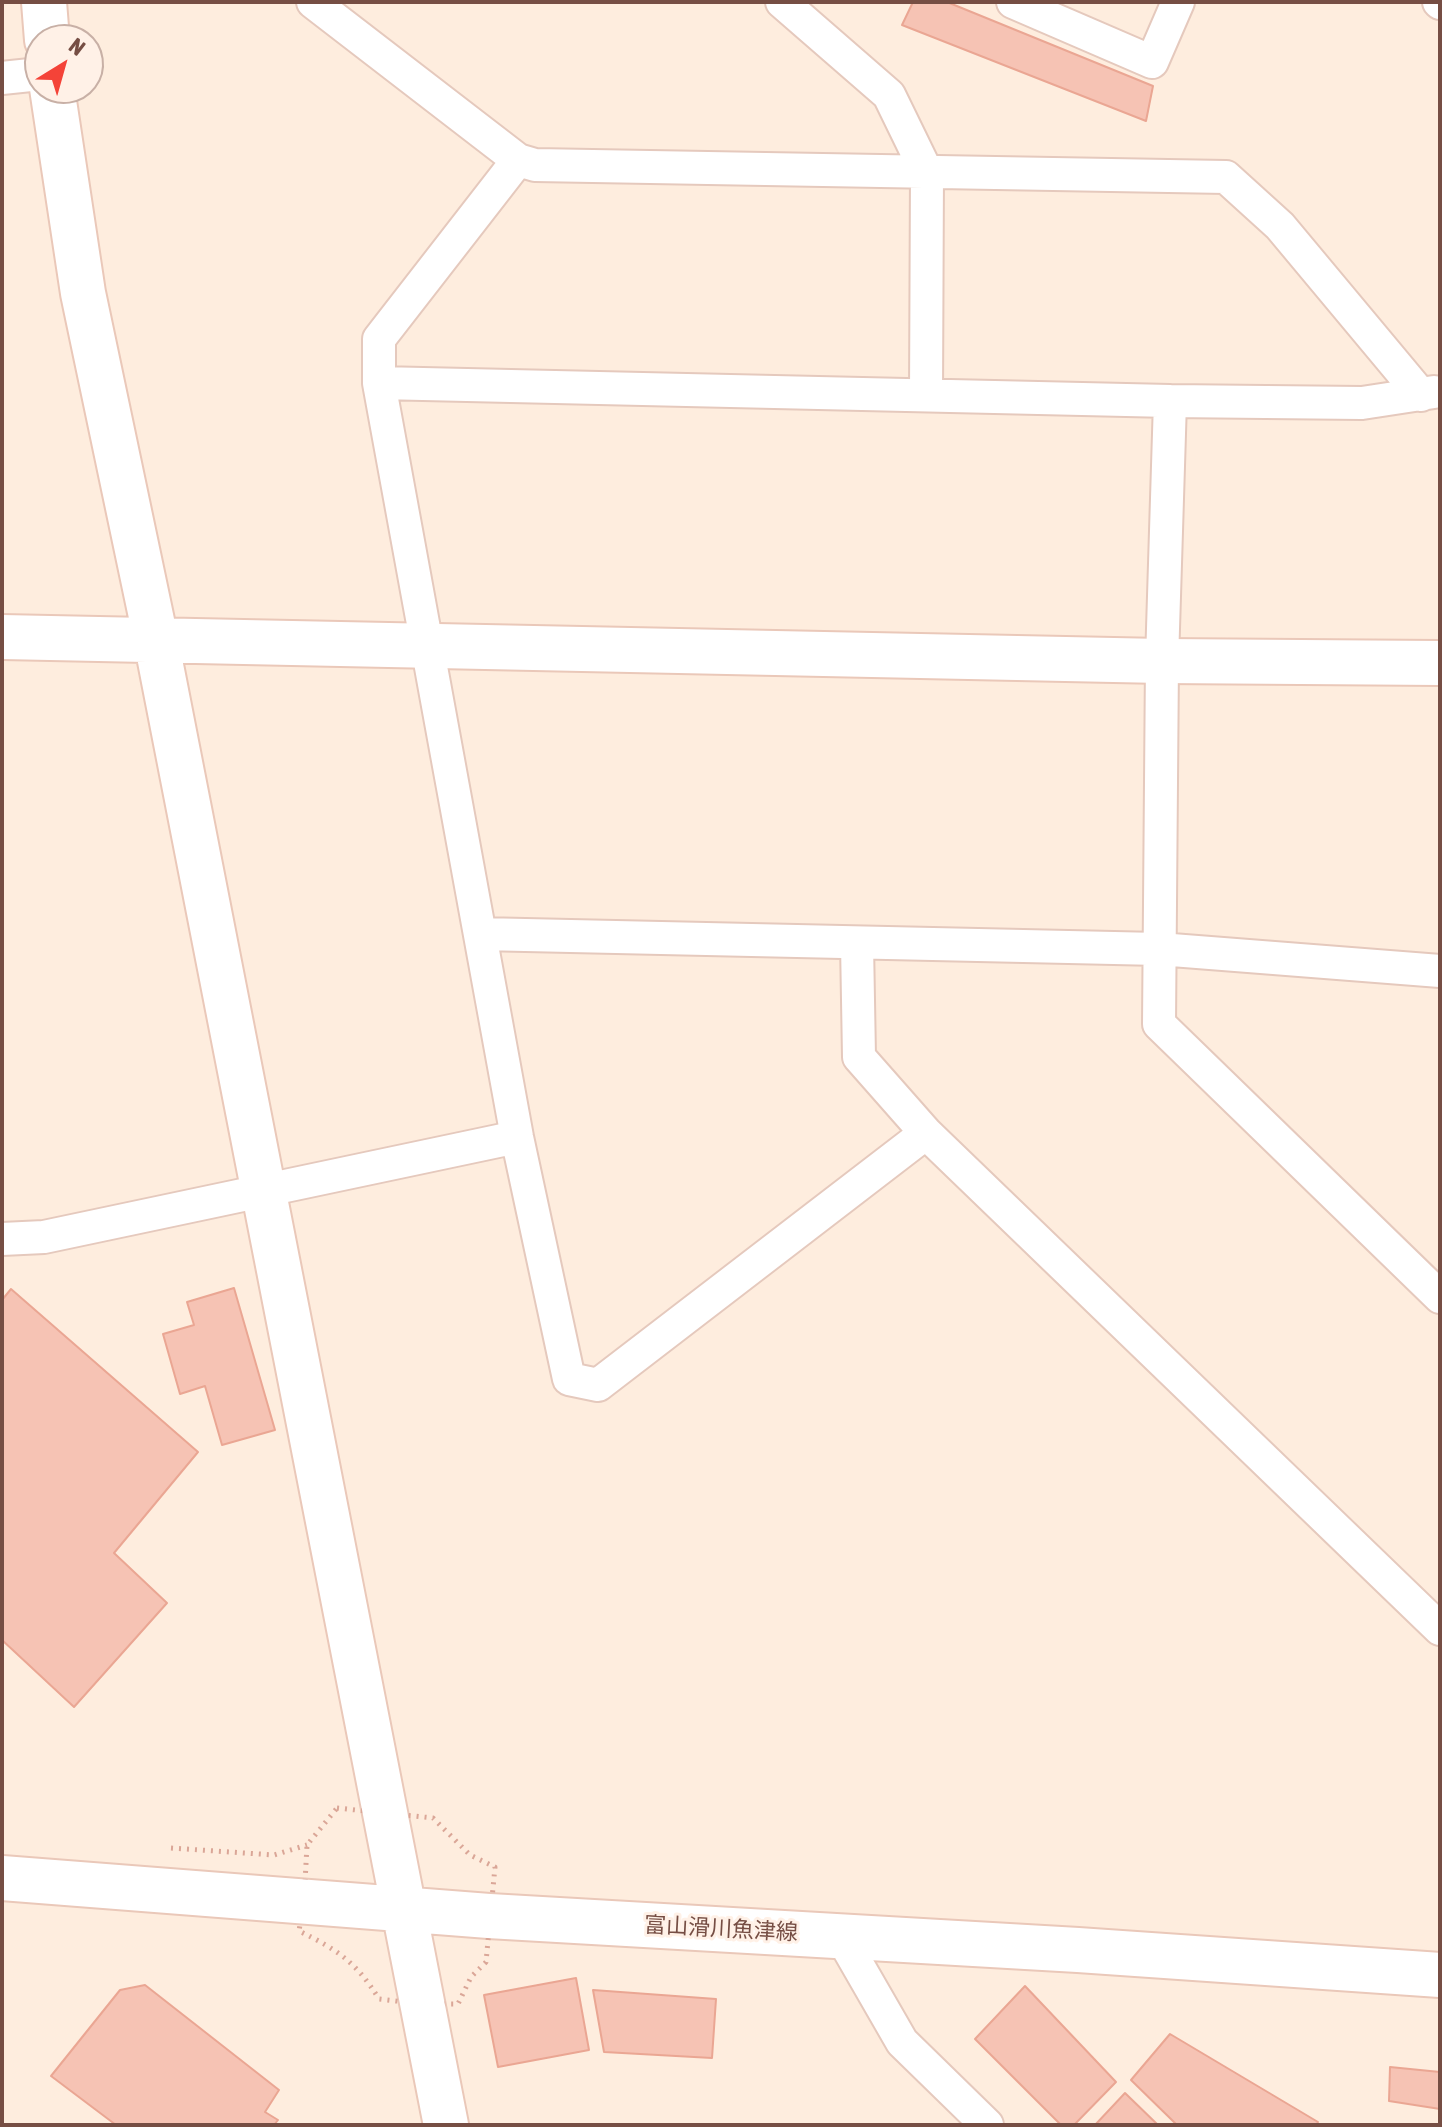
<!DOCTYPE html>
<meta charset="utf-8">
<style>
body{margin:0}
#map{position:relative;width:1442px;height:2127px;overflow:hidden;background:#feedde;font-family:"Asap Condensed",sans-serif}
canvas{display:block}
.frame{position:absolute;inset:0;border:4px solid #764e44;pointer-events:none}
.north{position:absolute;left:24px;top:24px;width:80px;height:80px;box-sizing:border-box;background:#fff1e7;border:2px solid #c8b0a6;border-radius:50%;rotate:37deg;font-size:22px;font-weight:700;line-height:32px;text-align:center;color:#764e44}
.north::after{content:'';display:block;margin:auto;width:28px;height:36px;background:#f44338;clip-path:polygon(50% 0,100% 100%,50% 72%,0 100%)}
</style>
<div id="map">
<canvas width="1442" height="2127"></canvas>
<div class="frame"></div>
<div class="north">N</div>
</div>
<script>
const g = document.querySelector('canvas').getContext('2d');
g.lineJoin = 'round';
function fillPath(path, color) { g.fillStyle = color; g.fill(path, 'evenodd'); }
function stroke(path, color, width, dash) { g.strokeStyle = color; g.lineWidth = width; g.lineCap = dash ? 'butt' : 'round'; g.setLineDash(dash || []); g.stroke(path); }
function write(font, color, halo, rows, align = 'center') {
  g.font = font + ' "Asap Condensed","Noto Sans JP",sans-serif'; g.lineWidth = 6; g.setLineDash([]); g.textBaseline = 'middle'; g.strokeStyle = halo; g.fillStyle = color; for (const [text, x, y, turn = 0] of rows) {
    g.save(); g.translate(x, y); g.rotate((+turn || 0) * Math.PI / 180); g.textAlign = isNaN(turn) ? turn : align; if (halo) g.strokeText(text, 0, 0); g.fillText(text, 0, 0); g.restore();
  }
}
const building = new Path2D(`
 M913,2H947L1153,86L1146,121L902,25Z
 M234,1288L275,1430L222,1445L205,1386L180,1394L163,1334L194,1325L187,1302Z
 M11,1289L198,1452L114,1553L167,1603L74,1707L2,1640V1300Z
 M576,1978L589,2050L498,2067L484,1995Z
 M145,1985L279,2090L265,2112L278,2120L274,2125H116L51,2076L120,1990Z
 M1025,1986L1116,2082L1074,2125H1061L975,2039Z
 M593,1990L716,1999L712,2058L604,2052Z
 M1170,2034L1318,2122L1316,2125H1177L1131,2080Z
 M1390,2067L1440,2072V2109L1389,2101Z
 M1125,2093L1158,2125H1095Z`);
const path = new Path2D(`
 M337,1808L433,1818L470,1855L495,1867L486,1962L471,1977L458,2004H422L379,1999C356,1962 338,1950 299,1931L304,1901L307,1845Z
 M171,1848L274,1855L307,1845`);
const street = new Path2D(`
 M313,2L518,160L535,165L1226,177L1280,226L1421,395
 M782,2L889,95L927,173L926,395
 M1013,2L1152,62L1178,2
 M1439,2L1440,3
 M2,78L40,74
 M518,160L379,339V383L517,1137L569,1379L598,1385L926,1133
 M379,383L1170,401L1362,403L1434,392
 M1170,401L1162,661L1159,1024L1440,1297
 M480,934L1159,949L1440,971
 M857,943L859,1057L926,1133L1440,1629
 M2,1239L44,1237L517,1137
 M841,1936L902,2042L987,2125`);
const secondary = new Path2D(`
 M44,2L47,40
 M52,88L83,293L156,640L446,2125
 M2,637L1162,661L1440,663
 M2,1878L489,1916L1078,1950L1440,1975`);
const streetNames = [
 ["富山滑川魚津線",721,1929,3]
];
fillPath(building, '#f6c3b4');
stroke(building, '#eaa693', 2);
stroke(street, '#e5c9bd', 36);
stroke(secondary, '#eac8b9', 48);
stroke(path, '#daa697', 5, [2, 6]);
stroke(street, '#fff', 32);
stroke(secondary, '#fff', 44);
write('22px', '#764e44', '#fff1e7', streetNames);
</script>
